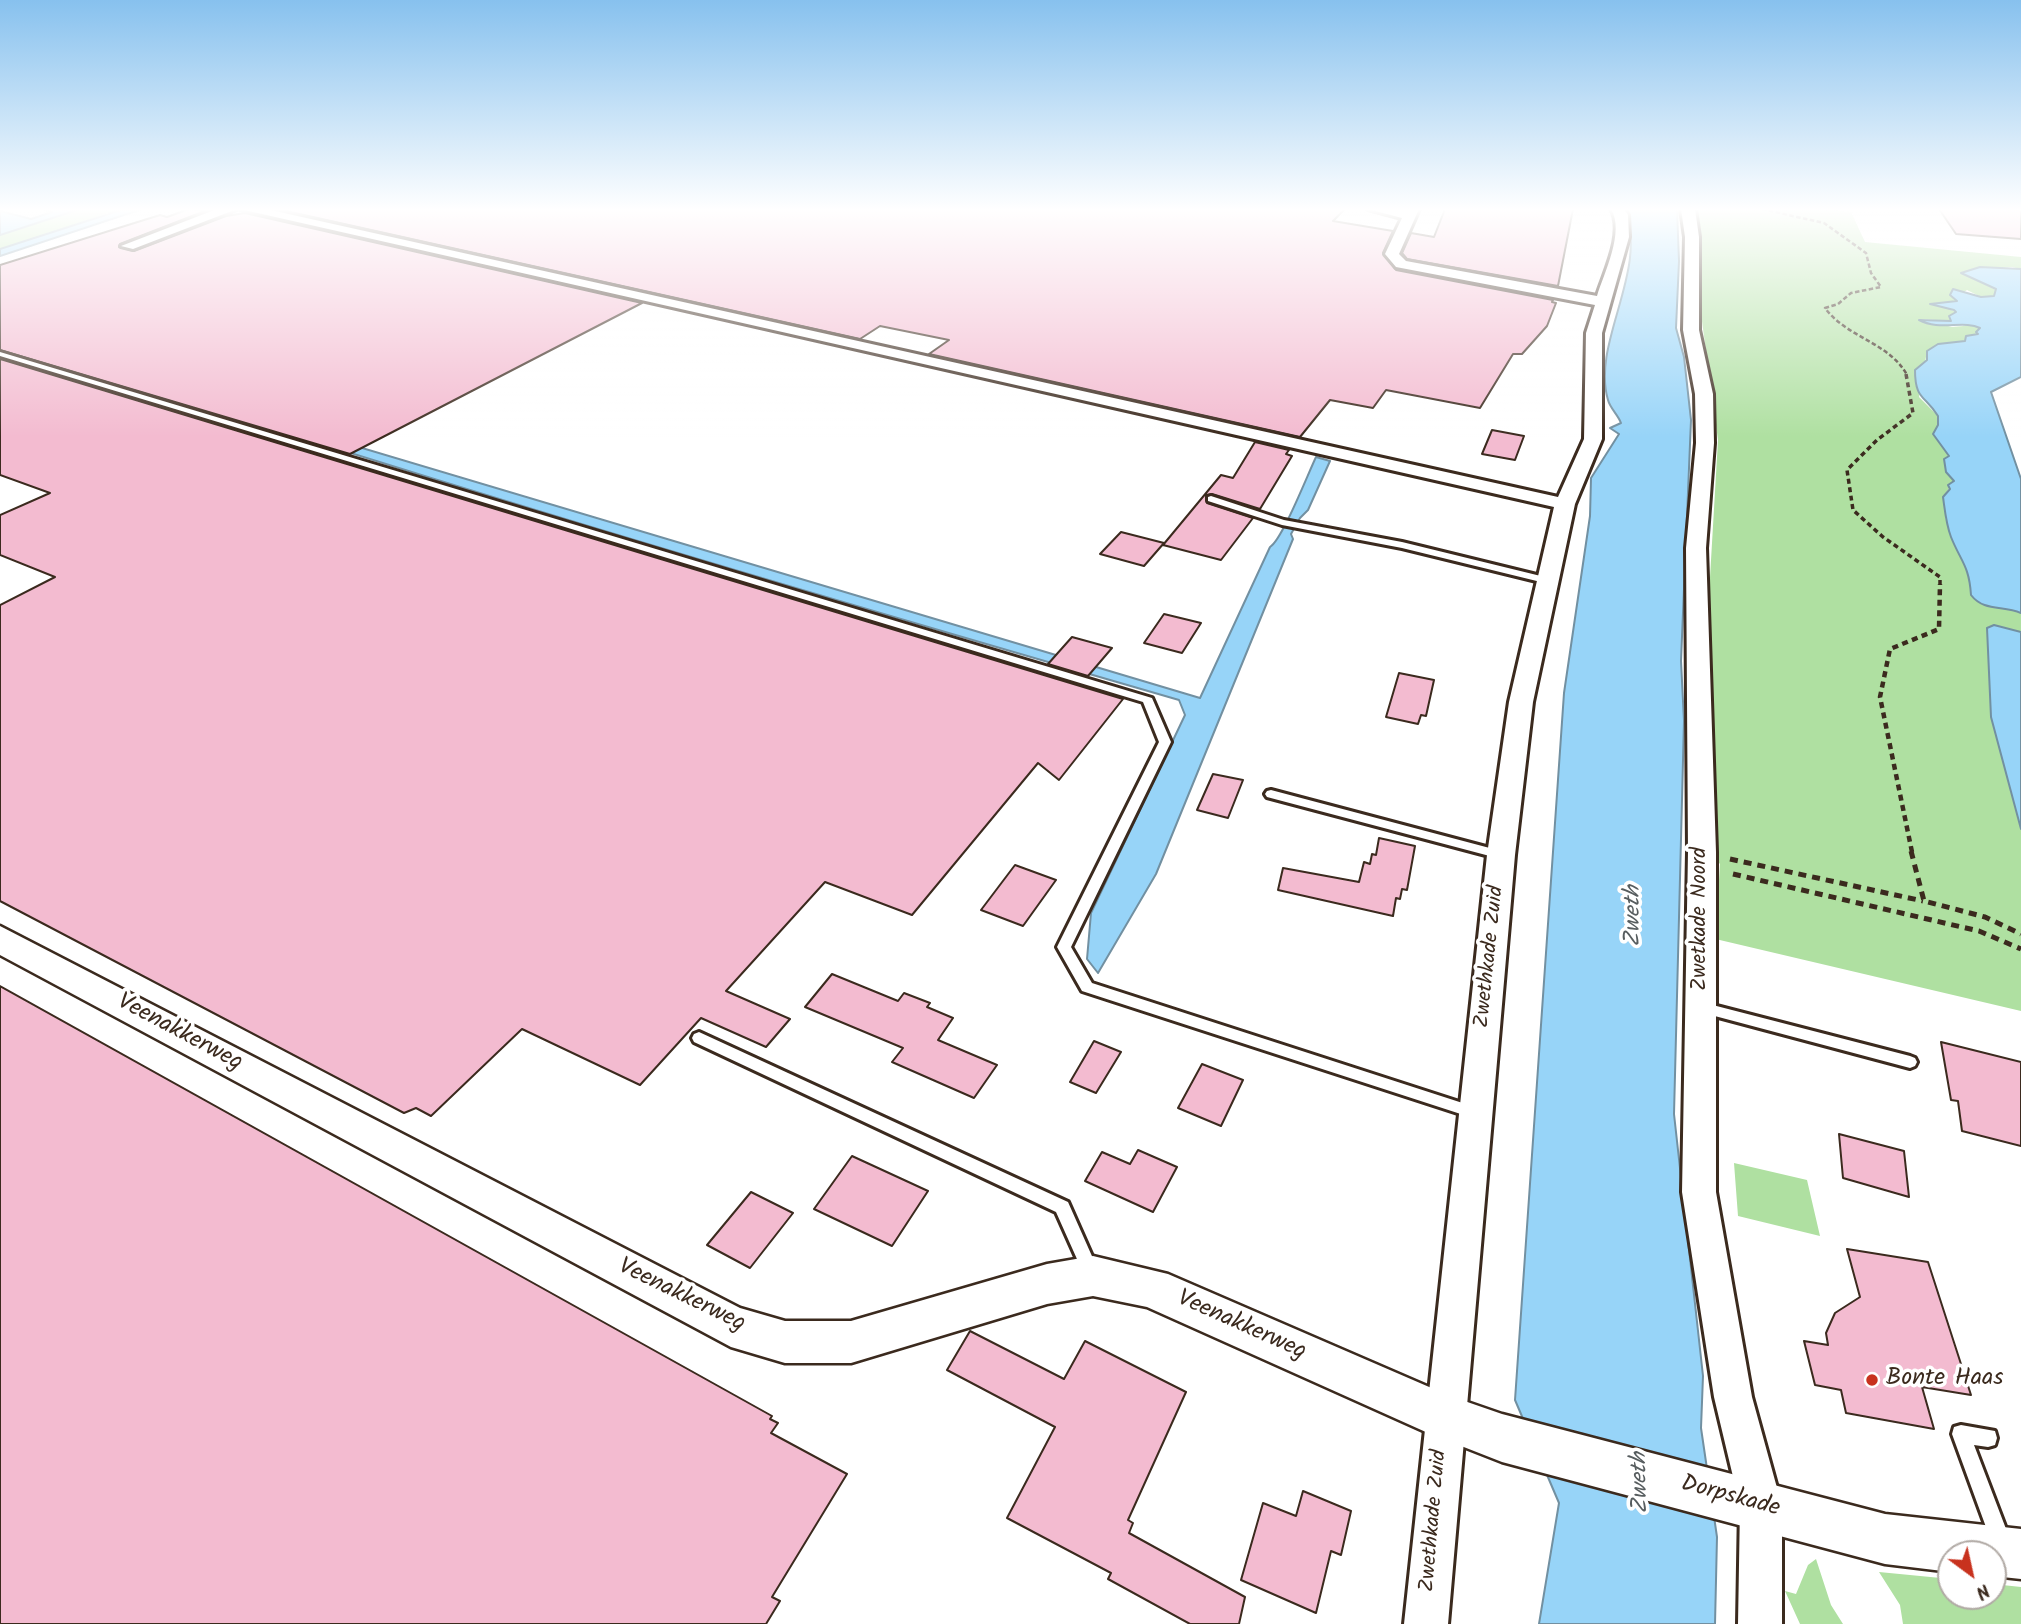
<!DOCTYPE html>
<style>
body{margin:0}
#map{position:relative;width:2021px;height:1624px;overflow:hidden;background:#fff;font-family:Kalam,sans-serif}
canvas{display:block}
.north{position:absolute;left:1937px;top:1540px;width:70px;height:70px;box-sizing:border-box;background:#fff;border:2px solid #b1aaa5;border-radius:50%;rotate:147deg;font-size:19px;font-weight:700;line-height:28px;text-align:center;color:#3b2a1e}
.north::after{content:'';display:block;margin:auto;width:24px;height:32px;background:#c8321e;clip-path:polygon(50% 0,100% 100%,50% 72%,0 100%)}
</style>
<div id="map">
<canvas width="2021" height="1624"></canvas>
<div class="north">N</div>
</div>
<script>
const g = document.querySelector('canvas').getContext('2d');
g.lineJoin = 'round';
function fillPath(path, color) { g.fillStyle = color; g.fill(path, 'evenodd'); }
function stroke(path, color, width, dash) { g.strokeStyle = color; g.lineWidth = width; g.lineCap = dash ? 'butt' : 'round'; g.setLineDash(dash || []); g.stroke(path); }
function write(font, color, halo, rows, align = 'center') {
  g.font = font + ' Kalam,sans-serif'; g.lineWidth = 7; g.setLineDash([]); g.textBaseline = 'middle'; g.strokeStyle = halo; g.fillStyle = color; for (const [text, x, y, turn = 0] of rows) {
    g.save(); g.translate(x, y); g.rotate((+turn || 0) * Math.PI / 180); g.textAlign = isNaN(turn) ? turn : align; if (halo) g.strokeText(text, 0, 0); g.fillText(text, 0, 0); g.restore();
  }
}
const green = new Path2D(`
 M80,209H121L0,249V235Z
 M1824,209L1851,212L1865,242L2021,257V269L2012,267L1961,272L1996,290L1994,296L1981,297L1967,290L1955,298L1958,301L1955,302L1934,303L1956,312L1951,321L1920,319L1952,327L1975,325L1980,329C1971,347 1943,340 1927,351L1919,397L1938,416V425L1933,434L1949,456L1945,459L1946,472L1954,481L1943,497L1946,520L1951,537L1970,571L1971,595C1993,613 1998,603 2021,613V632L1994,625L1991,717L2021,829V1011L1707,937L1712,887L1719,880L1720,864L1708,851L1706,646L1718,440L1699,299L1701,255L1697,210Z
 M1734,1163L1807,1180L1820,1236L1738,1216Z
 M1816,1559L1831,1605L1843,1624H1800L1785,1591L1796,1594L1808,1565Z
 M1879,1572L1951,1579V1596H1993V1584L2021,1587V1624H1903L1900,1605Z`);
const water = new Path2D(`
 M43,209H80L0,235V211L31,219L52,212Z
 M142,209L0,256V249L121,210Z
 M1625,209H1677L1679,261L1676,328L1684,357L1691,420L1681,661L1684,721L1674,1114L1703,1376L1701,1428L1717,1537L1715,1624H1539L1559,1503L1515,1400L1564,693L1590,516L1591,478L1619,434L1610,428L1621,423C1618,415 1610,408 1608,400C1591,342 1649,272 1625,209Z
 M1980,267L2021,269V377L1991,392L2021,479V613C2003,605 1984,612 1971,595C1969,565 1961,562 1951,537C1946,524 1945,511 1943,497L1950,489L1948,485L1954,481L1946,472L1944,459L1949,456L1933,434L1938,425V416C1925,395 1915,400 1915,370L1927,360V351L1938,344L1965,341L1966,336L1978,334L1976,332L1980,328C1964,320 1939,331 1919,320L1951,321L1949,316L1956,312L1954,310L1930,304L1957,301L1950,295L1953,289L1981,297L1994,296L1996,289L1961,273Z
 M0,340L1200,698L1270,547C1282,540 1307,476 1316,457L1330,461L1308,510L1300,518L1291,534L1293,539L1156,874L1098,973L1087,959L1091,913L1185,715L1179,700C785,586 390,470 0,340Z
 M1994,625L2021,632V829L1991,717L1987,628Z`);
const building = new Path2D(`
 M189,209L205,211L120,244L119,247L134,251L226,216L245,213L642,303L350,454L0,350V265L160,215L167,217Z
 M289,209H1345L1333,221L1393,231L1383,253L1396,270L1553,300L1552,302L1556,303L1547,326L1522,354H1513L1480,408L1386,390L1373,408L1330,400L1300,437L929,354L949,340L880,326L860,339L286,211Z
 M1445,209H1573L1558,286L1407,259L1402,253L1411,233L1434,237Z
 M1939,209H2021V239L1956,234Z
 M0,359L1123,699L1059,780L1038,763L912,915L825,882L726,991L790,1019L766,1047L701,1018L640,1085L522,1029L431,1116L416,1108L404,1113L0,901V605L55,577L0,555V515L50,493L0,475Z
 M1492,430L1524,436L1515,460L1482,454Z
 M1255,442L1289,450L1286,454L1292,456L1260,509L1212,494L1206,495L1207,503L1253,518L1221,560L1163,545L1221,475L1233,478Z
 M1121,532L1164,543L1144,566L1100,554Z
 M1164,614L1201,623L1182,653L1144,643Z
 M1072,637L1112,648L1088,676L1048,664Z
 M1399,673L1434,680L1426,716L1421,715L1418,724L1386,717Z
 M1213,774L1243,780L1228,818L1197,810Z
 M1379,838L1415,846L1407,890L1402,889L1400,899L1396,898L1393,916L1278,890L1283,868L1359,882L1364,862L1370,864L1372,854L1376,855Z
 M1015,865L1056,880L1023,926L981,910Z
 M832,974L898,1001L904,993L930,1003L927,1007L953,1018L938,1040L997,1065L974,1098L892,1062L903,1048L805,1007Z
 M0,986L772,1416L770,1419L778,1423L771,1433L847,1474L772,1597L780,1601L766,1624H0Z
 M1094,1041L1121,1052L1096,1093L1070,1082Z
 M1941,1042L2021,1062V1146L1962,1131L1958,1101L1951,1100Z
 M1202,1064L1243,1080L1221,1126L1178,1108Z
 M1839,1134L1904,1151L1909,1197L1843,1178Z
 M1138,1150L1177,1167L1153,1212L1085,1181L1102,1152L1130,1164Z
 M852,1156L928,1191L892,1246L814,1209Z
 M751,1192L793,1213L750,1268L707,1245Z
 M1847,1249L1928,1262L1971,1395L1922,1387L1934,1429L1846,1413L1841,1390L1815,1385L1804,1341L1828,1345L1826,1333L1835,1313L1860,1297Z
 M970,1331L1064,1379L1085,1341L1186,1392L1128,1520L1133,1523L1129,1533L1245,1597L1239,1624H1190L1108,1579L1111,1573L1007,1518L1055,1427L947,1370Z
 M1303,1491L1351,1511L1341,1555L1331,1551L1316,1613L1241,1580L1263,1503L1296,1516Z`);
const pathFar3 = new Path2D(`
 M1762,209L1824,223L1866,253L1871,273L1881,287L1851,293L1838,304L1825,308C1847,338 1889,342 1907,375`);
const pathFar2 = new Path2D(`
 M1906,374L1913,413L1877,440L1847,470L1853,510L1883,537L1940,577V585`);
const pathFar1 = new Path2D(`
 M1912,852L1880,697L1890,649L1939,629L1940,584`);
const path = new Path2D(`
 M1911,851L1924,901L1985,917L2021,934
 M1730,859L1923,901
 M1733,874L1979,931L2021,949`);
const service = new Path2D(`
 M0,352L1152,698L1171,742L1071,947L1092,983L1478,1108L1481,1112L1478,1116L1473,1118L1082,991L1057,947L1159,742L1143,702L0,356Z
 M1211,496L1284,520L1402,542L1553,579L1554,581L1549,584L1402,548L1282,525L1208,501V497Z
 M1271,790L1501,851L1507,855L1501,859L1267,797L1265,794L1267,791Z
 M1701,1002L1910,1056L1915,1058L1917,1062L1915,1066L1910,1068L1696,1011L1694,1007L1696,1003Z
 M699,1032L1068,1202L1099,1272L1097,1277L1091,1280L1085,1277L1056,1212L694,1042L692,1038L694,1034Z
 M1961,1425L1995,1431L1997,1438L1995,1445L1988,1447L1974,1445L2011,1542L2008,1549L2001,1552L1994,1549L1952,1434L1954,1427Z`);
const minor = new Path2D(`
 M217,209H237L133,249L121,246Z
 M240,209H266L1558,497L1584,439L1586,333L1595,305L1396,267L1385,254L1402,218L1368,209H1419L1399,254L1406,261L1597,296C1604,273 1625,232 1611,209H1624L1628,215L1629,237L1602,333V439L1575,504L1533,702L1515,855L1448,1624H1404L1487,855L1509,702L1554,507Z
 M1681,209H1695L1699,237V330L1713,394L1714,443L1706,548L1716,852V1192L1752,1397L1782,1506V1624H1738L1740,1506L1714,1397L1682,1192L1688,852L1686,548L1696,443L1695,394L1683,330L1685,237Z`);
const tertiary = new Path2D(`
 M0,926L740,1308L785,1321H851L1047,1264L1093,1256L1168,1274L1450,1396L1502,1414L1885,1514L2021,1529V1579L1993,1576V1554H1951V1572L1885,1564L1502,1462L1428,1433L1147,1307L1093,1296L1047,1304L851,1363H785L731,1347L0,955Z`);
const markers = [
 [1872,1380,7,"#c8321e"]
];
const streetNames = [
 ["Zwetkade Noord",1701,919,-90],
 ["Zwethkade Zuid",1491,957,-84],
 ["Zwethkade Zuid",1435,1521,-85]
];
const waterNames = [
 ["Zweth",1635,916,-90],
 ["Zweth",1642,1483,-91]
];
const nearStreetnames = [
 ["Veenakkerweg",179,1034,28],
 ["Veenakkerweg",681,1297,26],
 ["Veenakkerweg",1241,1327,24],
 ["Dorpskade",1730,1498,15]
];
const nearPoinames = [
 ["Bonte Haas",1886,1380]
];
fillPath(green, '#afe0a1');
fillPath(water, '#97d4f8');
stroke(water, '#7290a1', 2);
fillPath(building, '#f3bbd0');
stroke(building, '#3b2a1e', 2);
stroke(service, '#3b2a1e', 6);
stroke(minor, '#3b2a1e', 6);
stroke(tertiary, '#3b2a1e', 5);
stroke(pathFar3, '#3b2a1e', 2.5, [4.5, 2.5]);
stroke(pathFar2, '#3b2a1e', 3.5, [5, 3.5]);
stroke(pathFar1, '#3b2a1e', 4.5, [6, 4.5]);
stroke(path, '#3b2a1e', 5, [8, 6]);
fillPath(service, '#fff');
fillPath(minor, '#fff');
fillPath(tertiary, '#fff');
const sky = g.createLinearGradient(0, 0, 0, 437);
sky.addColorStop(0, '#87c1ee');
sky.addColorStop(0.48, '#fff');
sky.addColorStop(1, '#ffffff00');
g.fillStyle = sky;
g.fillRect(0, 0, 2021, 437);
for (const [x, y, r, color] of markers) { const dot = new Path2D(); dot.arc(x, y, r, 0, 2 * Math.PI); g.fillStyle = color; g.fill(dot); stroke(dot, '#fff', 2.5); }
write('21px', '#3b2a1e', '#fff', streetNames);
write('italic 23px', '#575d5f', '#fff', waterNames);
write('24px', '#3b2a1e', '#fff', nearStreetnames);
write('24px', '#3b2a1e', '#fff', nearPoinames, 'left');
</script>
